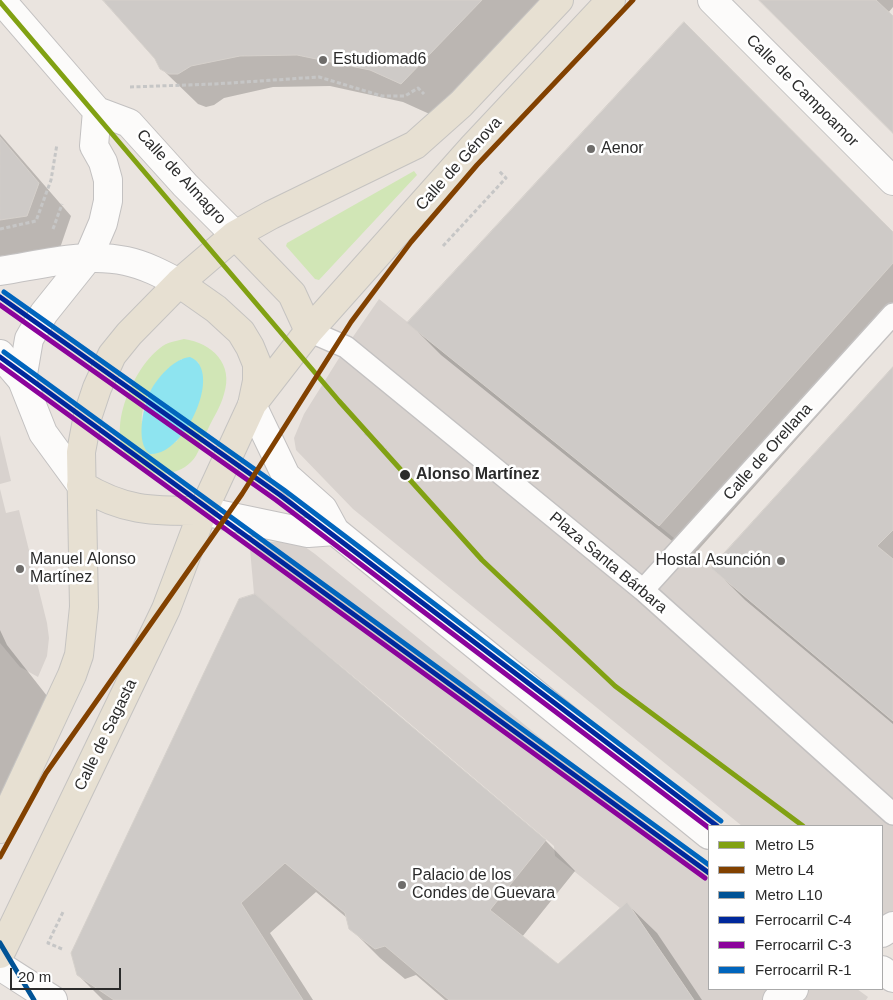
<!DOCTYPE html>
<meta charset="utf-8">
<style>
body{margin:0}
#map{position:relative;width:893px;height:1000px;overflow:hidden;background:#eae4df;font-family:Arial,sans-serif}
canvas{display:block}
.legend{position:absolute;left:708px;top:825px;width:175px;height:165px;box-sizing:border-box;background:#fff;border:1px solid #aaa;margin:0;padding:6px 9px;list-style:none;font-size:15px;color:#2b2b2b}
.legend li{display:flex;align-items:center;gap:10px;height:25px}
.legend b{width:25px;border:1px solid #aaa}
.scale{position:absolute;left:10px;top:968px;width:111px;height:22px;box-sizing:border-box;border:2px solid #2b2b2b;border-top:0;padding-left:6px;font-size:15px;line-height:18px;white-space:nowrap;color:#2b2b2b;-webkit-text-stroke:4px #fff;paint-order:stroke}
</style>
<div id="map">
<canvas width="893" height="1000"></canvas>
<ul class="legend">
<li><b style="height:6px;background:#81a113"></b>Metro L5</li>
<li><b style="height:6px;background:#824100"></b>Metro L4</li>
<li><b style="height:6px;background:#015396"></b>Metro L10</li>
<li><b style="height:6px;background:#00289c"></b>Ferrocarril C-4</li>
<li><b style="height:6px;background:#8b039b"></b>Ferrocarril C-3</li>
<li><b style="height:6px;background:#0065bd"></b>Ferrocarril R-1</li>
</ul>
<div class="scale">20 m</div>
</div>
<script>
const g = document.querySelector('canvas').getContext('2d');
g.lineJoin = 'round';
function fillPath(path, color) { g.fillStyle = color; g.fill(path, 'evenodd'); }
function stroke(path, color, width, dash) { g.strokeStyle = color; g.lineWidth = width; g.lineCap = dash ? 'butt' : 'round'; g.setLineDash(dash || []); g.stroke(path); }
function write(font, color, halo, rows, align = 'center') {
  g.font = font + ' Arial,sans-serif'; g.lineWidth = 5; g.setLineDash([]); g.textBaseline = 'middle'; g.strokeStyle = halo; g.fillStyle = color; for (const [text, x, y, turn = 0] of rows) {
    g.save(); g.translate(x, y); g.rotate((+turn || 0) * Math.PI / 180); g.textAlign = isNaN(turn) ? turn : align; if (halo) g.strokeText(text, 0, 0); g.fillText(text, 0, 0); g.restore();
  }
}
const green = new Path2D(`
 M414,171L417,175L319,280L315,279L286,246L287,243Z
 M184,339C212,343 234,364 224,394C221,406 213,418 208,429C203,438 199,455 191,462C178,475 157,477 141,469C97,446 131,370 160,348C167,342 176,341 184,339ZM182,359L198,362L202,377L177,441L152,454C149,445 143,433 142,424C139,398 162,372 182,359Z`);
const plaza = new Path2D(`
 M379,299L711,568L893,721V917L882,924V826H742L353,509L296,450L294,438L304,414L346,347Z
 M0,435L11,481L0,484Z
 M0,489L6,513L19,510L47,623L49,638L47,656L38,677L20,667L0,643Z
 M284,541L301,544L315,554L709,875V989H857L868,997L866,1000H694L627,902L620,908L555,856L554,846L395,711L254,594L250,549L269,542Z`);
const water = new Path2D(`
 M190,357C224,370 185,456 150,454C134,444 144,401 152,388C160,375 174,359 190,357Z`);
const shadow = new Path2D(`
 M105,0H544L434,116L403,102L330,86L273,87L224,98L214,105L206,107L198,104L165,72L156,58Z
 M760,0H893V7L888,13L893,18V132Z
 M0,134L71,216L60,248L0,256Z
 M893,234V331L692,557L441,355L409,323Z
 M893,368V724L745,600L713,568Z
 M255,595L546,841L575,871L522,937L558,965L627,904L657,933L702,1000H445L416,975L405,979L380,958L350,928L347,918L316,892L270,933L313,1000H103L78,975Z
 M0,630L7,645L51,701L0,810Z`);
const building = new Path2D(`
 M103,0H482L401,84L370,70L297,55L240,56L191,66L178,74H169L160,69L155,59Z
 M759,0H876L893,16V133Z
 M684,22L893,232V263L659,526L407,323Z
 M0,137L39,183L27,216L0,220Z
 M893,367V530L877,546L893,559V721L711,568Z
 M255,594L546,840L490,910L558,964L627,902L694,1000H449L385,946L375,949L349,929L345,913L285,863L241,903L303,1000H114L77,975L71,953L239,599Z`);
const path = new Path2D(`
 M130,87L215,84L319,77L382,96H405L418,88L424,94
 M0,229L36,221L51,180L57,144
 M53,229L62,204
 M443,246L506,178L498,170
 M365,433L386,450
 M62,949L48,943L64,910`);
const pedestrian = new Path2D(`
 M309,331L346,347L643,590L893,814
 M643,590L893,314`);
const minor = new Path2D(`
 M712,0L893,181
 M882,933L893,926
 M0,966L53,1000
 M777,1000L794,989`);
const tertiary = new Path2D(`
 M1,0L97,111L129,123L185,185L235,235
 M22,380L29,339L44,313L88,258L103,223L108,201V180L103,162L94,146L97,111
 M252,405L286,476L323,509L335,531L709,835
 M203,511L308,533L335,531
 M882,970L893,978`);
const secondary = new Path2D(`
 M0,271C40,265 85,252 126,261C145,265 162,274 179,283
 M0,354L22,380L43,433L81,485`);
const primary = new Path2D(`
 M235,235L292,294L309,331
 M254,402L309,331L473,147L611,0
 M81,485C125,512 153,511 203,511
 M0,829L72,675L79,655L84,607L81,452L88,415L97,388L112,355L129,334L179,283L235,235L271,215L415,145L461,104L559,0
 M0,954L166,609L203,511L252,405L257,381V364L250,347L241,332L216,309L179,283`);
const rail1 = new Path2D(`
 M0,297L280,495L717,826
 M0,357L709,873`);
const rail2 = new Path2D(`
 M0,305L276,500L709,828
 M0,365L705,878`);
const rail3 = new Path2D(`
 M4,292L284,490L721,821
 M4,352L709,865`);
const metro1 = new Path2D(`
 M0,2L339,401L482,560L615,686L803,826`);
const metro2 = new Path2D(`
 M0,857L46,773L242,494L351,322L411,242L477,165L633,0`);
const metro3 = new Path2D(`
 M0,943L34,1000`);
const markers = [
 [323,60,5,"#6e6c6a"],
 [591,149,5,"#6e6c6a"],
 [405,475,6,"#2b2b2b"],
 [781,561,5,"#6e6c6a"],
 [20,569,5,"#6e6c6a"],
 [402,885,5,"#6e6c6a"]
];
const poiNames = [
 ["Estudiomad6",333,60],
 ["Aenor",601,149],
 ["Manuel Alonso",30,560],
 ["Martínez",30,578],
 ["Hostal Asunción",771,561,"right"],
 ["Palacio de los",412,876],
 ["Condes de Guevara",412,894]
];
const streetNames = [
 ["Calle de Campoamor",802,91,45],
 ["Calle de Génova",459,164,-48],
 ["Calle de Almagro",181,177,47],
 ["Calle de Orellana",768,452,-48],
 ["Plaza Santa Bárbara",608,563,40],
 ["Calle de Sagasta",106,735,-64]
];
const stopNames = [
 ["Alonso Martínez",416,475]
];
fillPath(green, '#d1e6b6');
fillPath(plaza, '#d8d2ce');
fillPath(water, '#8ee4f0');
fillPath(shadow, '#0003');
fillPath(building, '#cecac7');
stroke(building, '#d5d0cb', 1);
stroke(pedestrian, '#c3c1c1', 24);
stroke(minor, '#c3c1c1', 30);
stroke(tertiary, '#c3c1c1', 30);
stroke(secondary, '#c3c1c1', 30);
stroke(primary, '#c5c3c1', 30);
stroke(path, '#c6c6c6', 3, [4, 2.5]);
stroke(pedestrian, '#fcfbfa', 21);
stroke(minor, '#fcfbfa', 28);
stroke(tertiary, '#fcfbfa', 28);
stroke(secondary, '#fcfbfa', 28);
stroke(primary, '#e7e0d2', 28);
stroke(rail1, '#00289c', 5);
stroke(rail2, '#8b039b', 5);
stroke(rail3, '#0065bd', 5);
stroke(metro1, '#81a113', 5);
stroke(metro2, '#824100', 5);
stroke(metro3, '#015396', 5);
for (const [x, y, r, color] of markers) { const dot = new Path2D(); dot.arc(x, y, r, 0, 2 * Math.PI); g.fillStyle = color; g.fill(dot); stroke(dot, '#fff', 2); }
write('16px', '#2b2b2b', '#fff', poiNames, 'left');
write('16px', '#2b2b2b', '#fff', streetNames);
write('bold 16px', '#2b2b2b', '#fff', stopNames, 'left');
</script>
